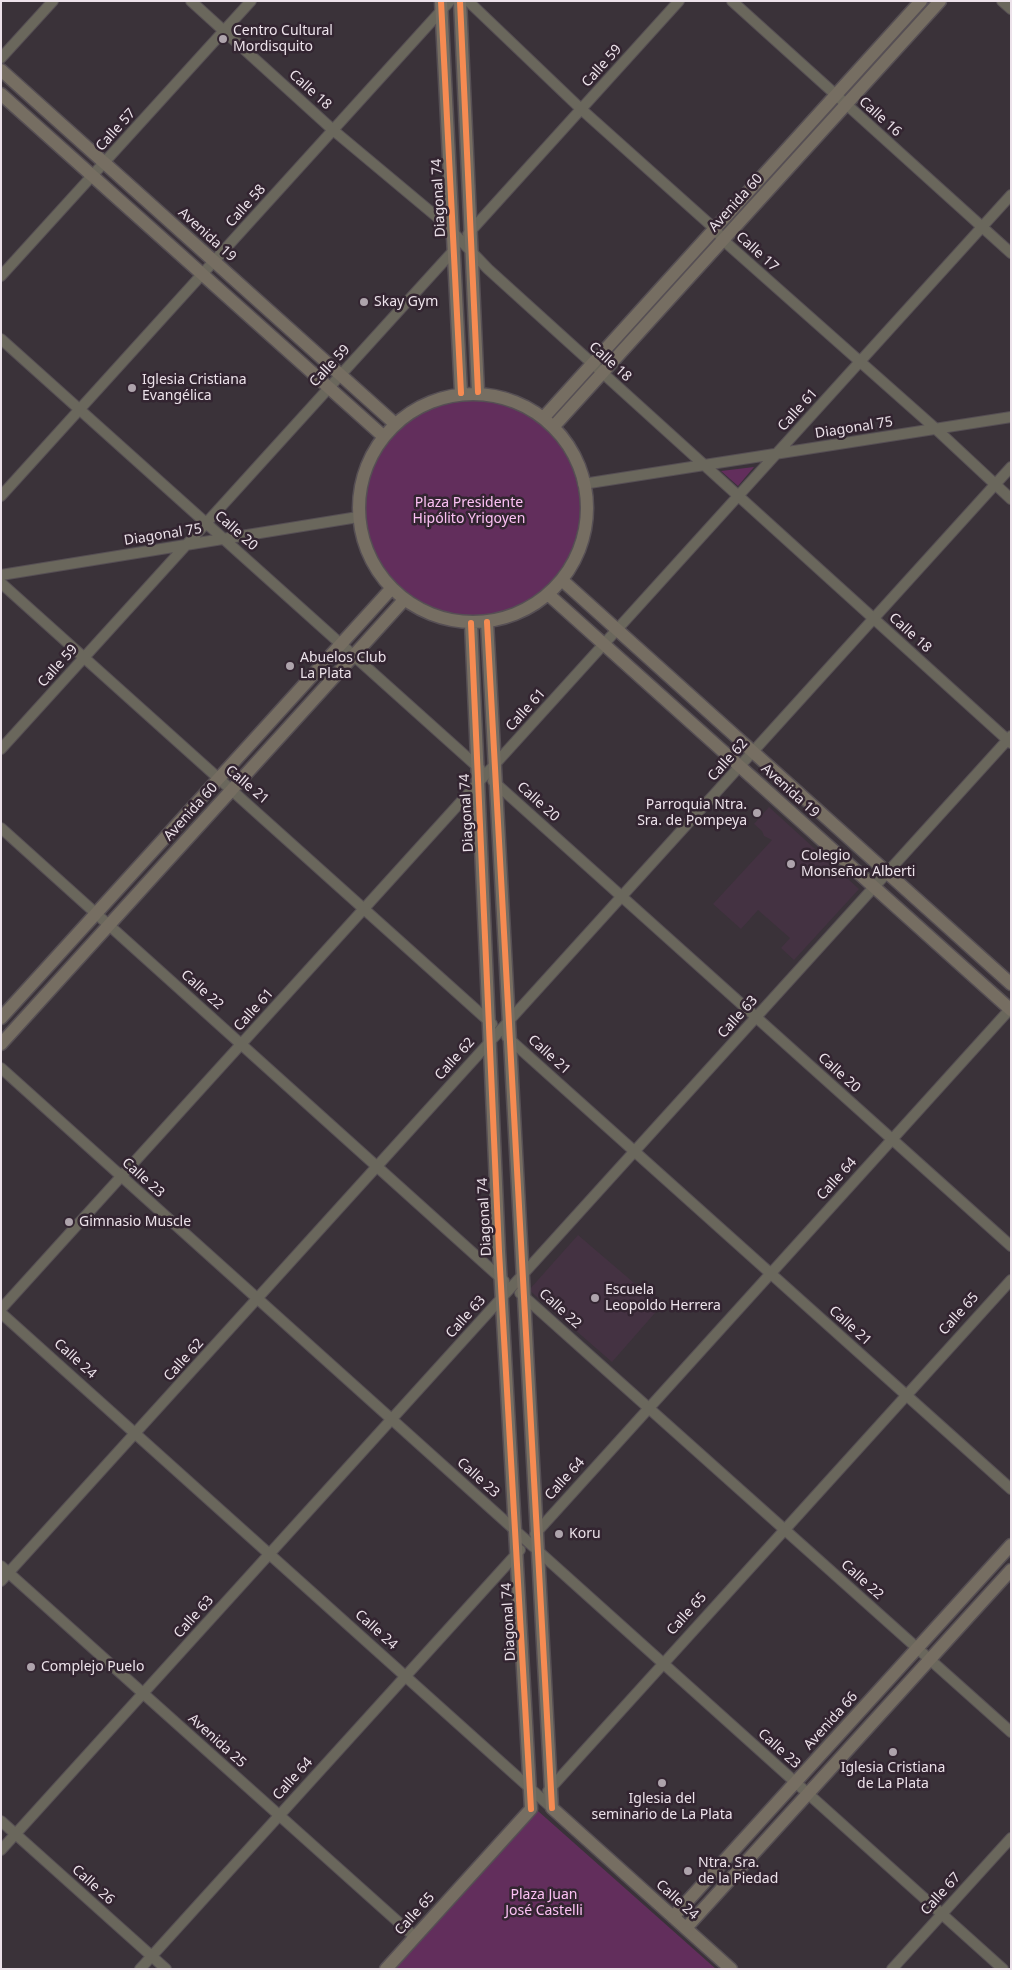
<!DOCTYPE html>
<meta charset="utf-8">
<style>
body{margin:0}
#map{position:relative;width:1012px;height:1970px;overflow:hidden;background:#3a3239;font-family:"Noto Sans",sans-serif}
canvas{display:block}
.frame{position:absolute;inset:0;border:2px solid #ece2ea;pointer-events:none}
</style>
<div id="map">
<canvas width="1012" height="1970"></canvas>
<div class="frame"></div>
</div>
<script>
const g = document.querySelector('canvas').getContext('2d');
g.lineJoin = 'round';
function fillPath(path, color) { g.fillStyle = color; g.fill(path, 'evenodd'); }
function stroke(path, color, width, dash) { g.strokeStyle = color; g.lineWidth = width; g.lineCap = dash ? 'butt' : 'round'; g.setLineDash(dash || []); g.stroke(path); }
function write(font, color, halo, rows, align = 'center') {
  g.font = font + ' "Noto Sans",sans-serif'; g.lineWidth = 5; g.setLineDash([]); g.textBaseline = 'middle'; g.strokeStyle = halo; g.fillStyle = color; for (const [text, x, y, turn = 0] of rows) {
    g.save(); g.translate(x, y); g.rotate((+turn || 0) * Math.PI / 180); g.textAlign = isNaN(turn) ? turn : align; if (halo) g.strokeText(text, 0, 0); g.fillText(text, 0, 0); g.restore();
  }
}
const built = new Path2D(`
 M769,807L859,889L794,960L781,948L790,938L758,910L741,929L713,904L772,840L764,836L762,831L754,824Z
 M578,1235L661,1306L612,1362L529,1290Z`);
const green = new Path2D(`
 M362 508a109 109 0 1 1 218 0a109 109 0 1 1-218 0Z
 M754,467L738,486L721,471Z
 M538,1811L716,1969H395Z`);
const minor = new Path2D(`
 M191,1L333,130L443,222L488,269L1011,743
 M468,1L581,109L715,229L723,240L936,429L1011,499
 M732,1L1011,253
 M1002,1L1011,9
 M1,58L53,1
 M468,234L679,1
 M1,276L251,1
 M1,339L480,769
 M583,484L1011,417
 M1,496L450,1
 M1,575L358,517
 M1,583L492,1024
 M1,749L455,249
 M493,781L1011,1246
 M1,828L504,1281
 M507,1037L1011,1489
 M1,1068L1003,1969
 M520,1293L1011,1732
 M1,1309L1011,195
 M1,1313L552,1808
 M535,1534L1011,1008
 M1,1566L415,1937
 M1,1581L1011,467
 M548,1791L1011,1280
 M1,1821L166,1969
 M1,1850L1011,736
 M140,1969L520,1550
 M892,1969L1011,1838`);
const major = new Path2D(`
 M441,1L461,393
 M460,1L478,392
 M1,70L393,422
 M1,94L383,436
 M359 508a114 114 0 1 1 228 0a114 114 0 1 1-228 0Z
 M545,416L921,1
 M555,425L940,1
 M563,581L1011,984
 M549,595L1011,1010
 M487,622L552,1808L731,1969
 M1,1018L391,589
 M1,1044L404,600
 M673,1917L1011,1545
 M686,1928L1011,1570
 M386,1969L531,1809L499,1251L471,623`);
const cycleway = new Path2D(`
 M441,1L461,393
 M460,1L478,392
 M487,622L552,1808
 M471,623L499,1251L531,1809`);
const markers = [
 [223,39,5,"#aea4ac"],
 [364,302,5,"#aea4ac"],
 [132,388,5,"#aea4ac"],
 [290,666,5,"#aea4ac"],
 [757,813,5,"#aea4ac"],
 [791,864,5,"#aea4ac"],
 [69,1222,5,"#aea4ac"],
 [595,1298,5,"#aea4ac"],
 [559,1534,5,"#aea4ac"],
 [31,1667,5,"#aea4ac"],
 [893,1752,5,"#aea4ac"],
 [662,1783,5,"#aea4ac"],
 [688,1871,5,"#aea4ac"]
];
const poiNames = [
 ["Centro Cultural",233,31],
 ["Mordisquito",233,47],
 ["Skay Gym",374,302],
 ["Iglesia Cristiana",142,380],
 ["Evangélica",142,396],
 ["Abuelos Club",300,658],
 ["La Plata",300,674],
 ["Parroquia Ntra.",747,805,"right"],
 ["Sra. de Pompeya",747,821,"right"],
 ["Colegio",801,856],
 ["Monseñor Alberti",801,872],
 ["Gimnasio Muscle",79,1222],
 ["Escuela",605,1290],
 ["Leopoldo Herrera",605,1306],
 ["Koru",569,1534],
 ["Complejo Puelo",41,1667],
 ["Iglesia Cristiana",893,1768,"center"],
 ["de La Plata",893,1784,"center"],
 ["Iglesia del",662,1799,"center"],
 ["seminario de La Plata",662,1815,"center"],
 ["Ntra. Sra.",698,1863],
 ["de la Piedad",698,1879]
];
const streetNames = [
 ["Calle 59",602,66,-48],
 ["Calle 18",310,90,42],
 ["Calle 16",880,117,42],
 ["Calle 57",116,130,-48],
 ["Diagonal 74",439,198,-93],
 ["Avenida 60",736,203,-48],
 ["Calle 58",246,206,-48],
 ["Avenida 19",207,235,42],
 ["Calle 17",757,252,42],
 ["Calle 18",610,362,42],
 ["Calle 59",330,366,-47],
 ["Calle 61",798,410,-48],
 ["Diagonal 75",854,428,-9],
 ["Calle 20",236,531,41],
 ["Diagonal 75",163,535,-9],
 ["Calle 18",910,633,42],
 ["Calle 59",58,666,-48],
 ["Calle 61",526,710,-48],
 ["Calle 62",728,760,-48],
 ["Calle 21",247,785,40],
 ["Avenida 19",790,791,42],
 ["Calle 20",538,802,42],
 ["Avenida 60",191,812,-48],
 ["Diagonal 74",467,813,-93],
 ["Calle 22",202,990,42],
 ["Calle 61",254,1010,-48],
 ["Calle 63",738,1017,-48],
 ["Calle 21",549,1055,42],
 ["Calle 62",455,1059,-48],
 ["Calle 20",839,1073,42],
 ["Calle 23",143,1178,42],
 ["Calle 64",837,1179,-48],
 ["Diagonal 74",485,1217,-93],
 ["Calle 22",560,1309,42],
 ["Calle 65",959,1314,-48],
 ["Calle 63",466,1317,-48],
 ["Calle 21",850,1326,42],
 ["Calle 24",75,1359,42],
 ["Calle 62",184,1360,-48],
 ["Calle 23",478,1478,42],
 ["Calle 64",565,1479,-48],
 ["Calle 22",862,1580,42],
 ["Calle 65",687,1614,-48],
 ["Calle 63",194,1617,-48],
 ["Diagonal 74",509,1622,-93],
 ["Calle 24",376,1630,42],
 ["Avenida 66",831,1721,-48],
 ["Avenida 25",217,1741,42],
 ["Calle 23",779,1749,42],
 ["Calle 64",293,1779,-48],
 ["Calle 26",93,1885,42],
 ["Calle 67",941,1894,-48],
 ["Calle 24",677,1900,42],
 ["Calle 65",415,1914,-48]
];
const parkNames = [
 ["Plaza Presidente",469,503],
 ["Hipólito Yrigoyen",469,519],
 ["Plaza Juan",544,1895],
 ["José Castelli",544,1911]
];
fillPath(built, '#443242');
fillPath(green, '#622e5c');
stroke(minor, '#564f54', 12);
stroke(major, '#564f54', 15);
stroke(minor, '#6a675c', 10);
stroke(major, '#766e62', 12);
stroke(cycleway, '#f68b52', 6);
for (const [x, y, r, color] of markers) { const dot = new Path2D(); dot.arc(x, y, r, 0, 2 * Math.PI); g.fillStyle = color; g.fill(dot); stroke(dot, '#332531', 2); }
write('14px', '#ece2ea', '#332531', poiNames, 'left');
write('14px', '#ece2ea', '#332531', streetNames);
write('14px', '#fcc1f4', '#332531', parkNames);
</script>
